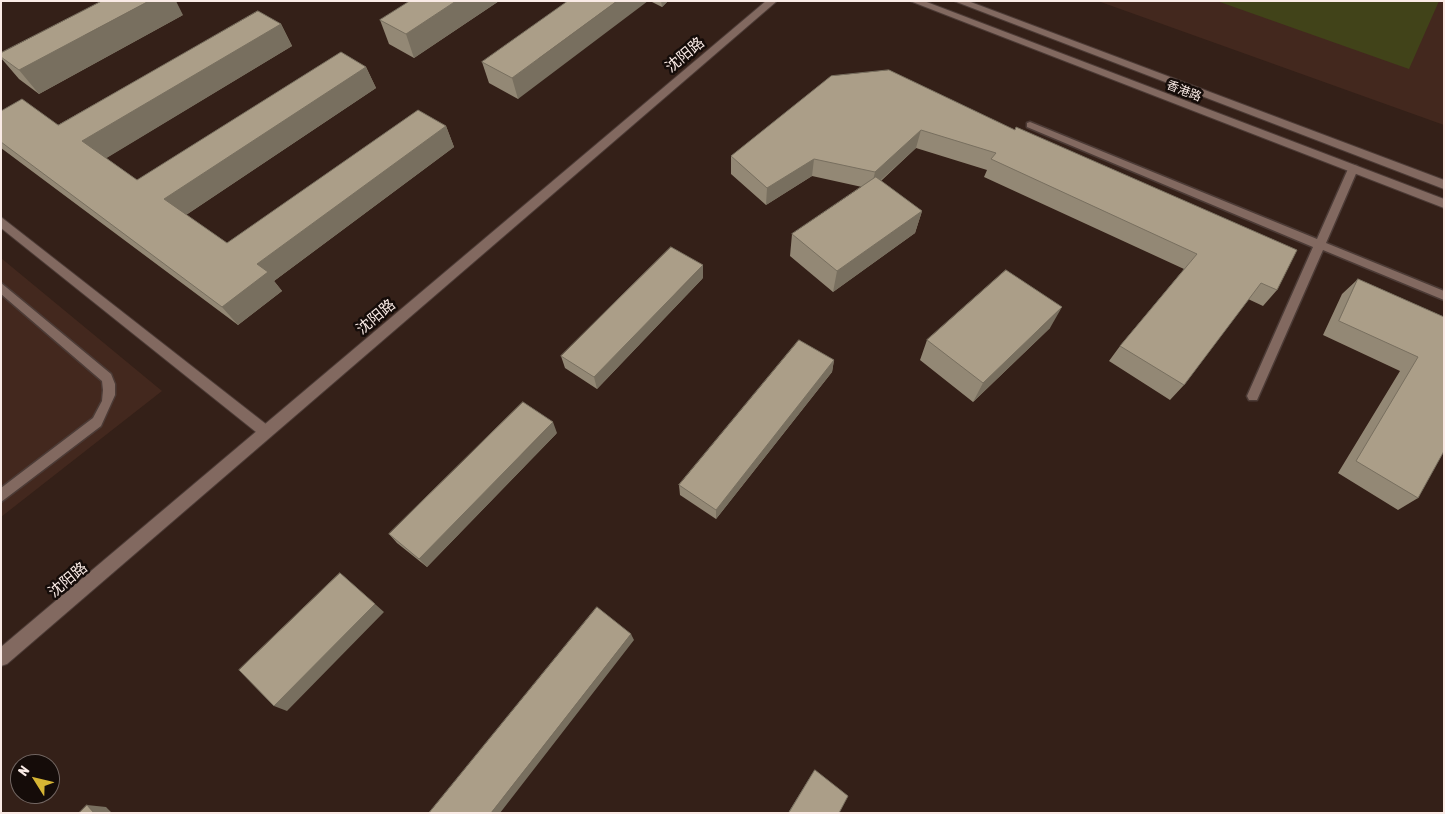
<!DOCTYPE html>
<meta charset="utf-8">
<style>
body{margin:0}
#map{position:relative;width:1445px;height:814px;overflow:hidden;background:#342018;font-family:"Asap Condensed",sans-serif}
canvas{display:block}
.frame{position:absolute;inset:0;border:2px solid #faebe6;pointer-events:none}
.north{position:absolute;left:10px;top:754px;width:50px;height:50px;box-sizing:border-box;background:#150c09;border:1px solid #716561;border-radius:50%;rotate:306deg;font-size:14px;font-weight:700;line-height:20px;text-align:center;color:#faebe6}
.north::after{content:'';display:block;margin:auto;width:18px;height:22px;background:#d6b534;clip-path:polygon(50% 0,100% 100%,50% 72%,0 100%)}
</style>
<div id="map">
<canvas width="1445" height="814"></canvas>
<div class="frame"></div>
<div class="north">N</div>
</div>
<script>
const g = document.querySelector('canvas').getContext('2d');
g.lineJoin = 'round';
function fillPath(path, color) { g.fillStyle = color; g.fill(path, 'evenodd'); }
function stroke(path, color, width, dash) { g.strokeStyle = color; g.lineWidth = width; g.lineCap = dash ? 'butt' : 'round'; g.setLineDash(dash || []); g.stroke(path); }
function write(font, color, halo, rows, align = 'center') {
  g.font = font + ' "Asap Condensed","Noto Sans SC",sans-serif'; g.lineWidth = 5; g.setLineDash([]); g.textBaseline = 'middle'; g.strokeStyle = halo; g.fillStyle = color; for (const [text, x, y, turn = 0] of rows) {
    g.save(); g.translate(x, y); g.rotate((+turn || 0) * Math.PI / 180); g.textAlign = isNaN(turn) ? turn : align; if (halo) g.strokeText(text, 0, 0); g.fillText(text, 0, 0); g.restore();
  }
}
const built = new Path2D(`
 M1098,1H1444V125Z
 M1,258L162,391L1,517Z`);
const green = new Path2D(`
 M1217,1H1439L1409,69Z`);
const service = new Path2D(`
 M1030,122L1317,239L1348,169L1353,165L1357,166L1358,169L1326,243L1444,291V300L1323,250L1257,400H1249L1247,396L1313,247L1027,127V123Z
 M1,283L111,374L115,384V395L101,426L1,502V488L93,418L102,401L103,390L102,381L1,294Z`);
const minor = new Path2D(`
 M1,217L271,428L273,432L271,436L266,438L261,436L1,228Z`);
const tertiary = new Path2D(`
 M766,1H777L7,664L1,666V647Z`);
const secondary = new Path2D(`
 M910,1H924L1444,199V208Z
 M954,1H968L1444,180V189Z`);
const wall = new Path2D(`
 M410,1H499L414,58L389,44L380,20Z
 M568,1L518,99L489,83L482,62Z
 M650,1H668L662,7Z
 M183,15L39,94L19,79L1,58V53Z
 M281,24L292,46L106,158L137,180L366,67L376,88L186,215L227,243L446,126L454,147L274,281L282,291L238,325L1,148V111L58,125Z
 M889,70L1277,290L1263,306L1248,299L1184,385L1170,400L1109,361L1120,346L1184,269L984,177L987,170L916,148L881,181L922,211L915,233L833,292L790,256L792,234L862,187L812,176L766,205L731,174V156Z
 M703,278L597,389L565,368L561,356Z
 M1358,279L1444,317L1418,498L1398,510L1338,473L1400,371L1323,335L1342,294Z
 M1050,328L973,402L920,360L927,340Z
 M834,360L832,372L716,519L680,495L679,485Z
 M557,433L427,567L397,543L389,534Z
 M815,770L839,813H788L812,774Z`);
const shadedWall = new Path2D(`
 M149,1H176L183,15L39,94L19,70Z
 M456,1H499L414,58L406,34Z
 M617,1H648L518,99L512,78Z
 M661,1H668L662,7Z
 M281,24L292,46L100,162L82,141Z
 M366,67L376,88L180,219L164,199Z
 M446,126L454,147L274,281L282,291L238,325L222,307L257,264Z
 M921,130L916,148L871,189L875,172Z
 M814,159L812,176L766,205L767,188Z
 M922,211L915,233L833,292L837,271Z
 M703,265V278L597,389L594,377Z
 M1062,307L1050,328L973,402L983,383Z
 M834,360L832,372L716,519V510Z
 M553,422L557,433L427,567L419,559Z
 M340,573L384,612L287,711L274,706Z
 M631,634L634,640L500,813H491Z
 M87,805L106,807L112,813H94Z`);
const building = new Path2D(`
 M102,1H149L19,70L1,57V53Z
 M410,1H456L406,34L380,20Z
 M568,1H617L512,78L482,62Z
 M258,11L281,24L82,141L137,180L341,52L366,67L164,199L227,243L418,110L446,126L257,264L268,272L222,307L1,142V111L22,99L58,125Z
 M889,70L1015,130L1016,127L1297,250L1277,290L1261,283L1184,385L1120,346L1197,254L991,159L996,153L921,130L875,172L814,159L767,188L731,156L831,76Z
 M876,177L922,211L837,271L792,234Z
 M671,247L703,265L594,377L561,356Z
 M1006,270L1062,307L983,383L927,340Z
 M1358,279L1444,317V451L1418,498L1356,461L1418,357L1339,321Z
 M799,340L834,360L716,510L679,485Z
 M523,402L553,422L419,559L389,534Z
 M340,573L375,604L274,706L239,670Z
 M597,607L631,634L491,813H429Z
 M815,770L848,796L839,813H789Z
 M87,805L94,813H79Z`);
const farStreetnames = [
 ["香港路",1184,91,21]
];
const streetNames = [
 ["沈阳路",685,55,-40],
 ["沈阳路",376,317,-40],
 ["沈阳路",68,580,-40]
];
fillPath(built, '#43281e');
fillPath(green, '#414319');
stroke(service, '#4c3b36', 3);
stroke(minor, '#4c3b36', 2);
stroke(tertiary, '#4c3b36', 2);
stroke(secondary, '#4c3b36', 2);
fillPath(service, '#826960');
fillPath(minor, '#826960');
fillPath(tertiary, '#826960');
fillPath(secondary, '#826960');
fillPath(wall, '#938875');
fillPath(shadedWall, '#786f5f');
fillPath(building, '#ab9e88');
stroke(building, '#786f5f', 1);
write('12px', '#faebe6', '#150c09', farStreetnames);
write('15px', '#faebe6', '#150c09', streetNames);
</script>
